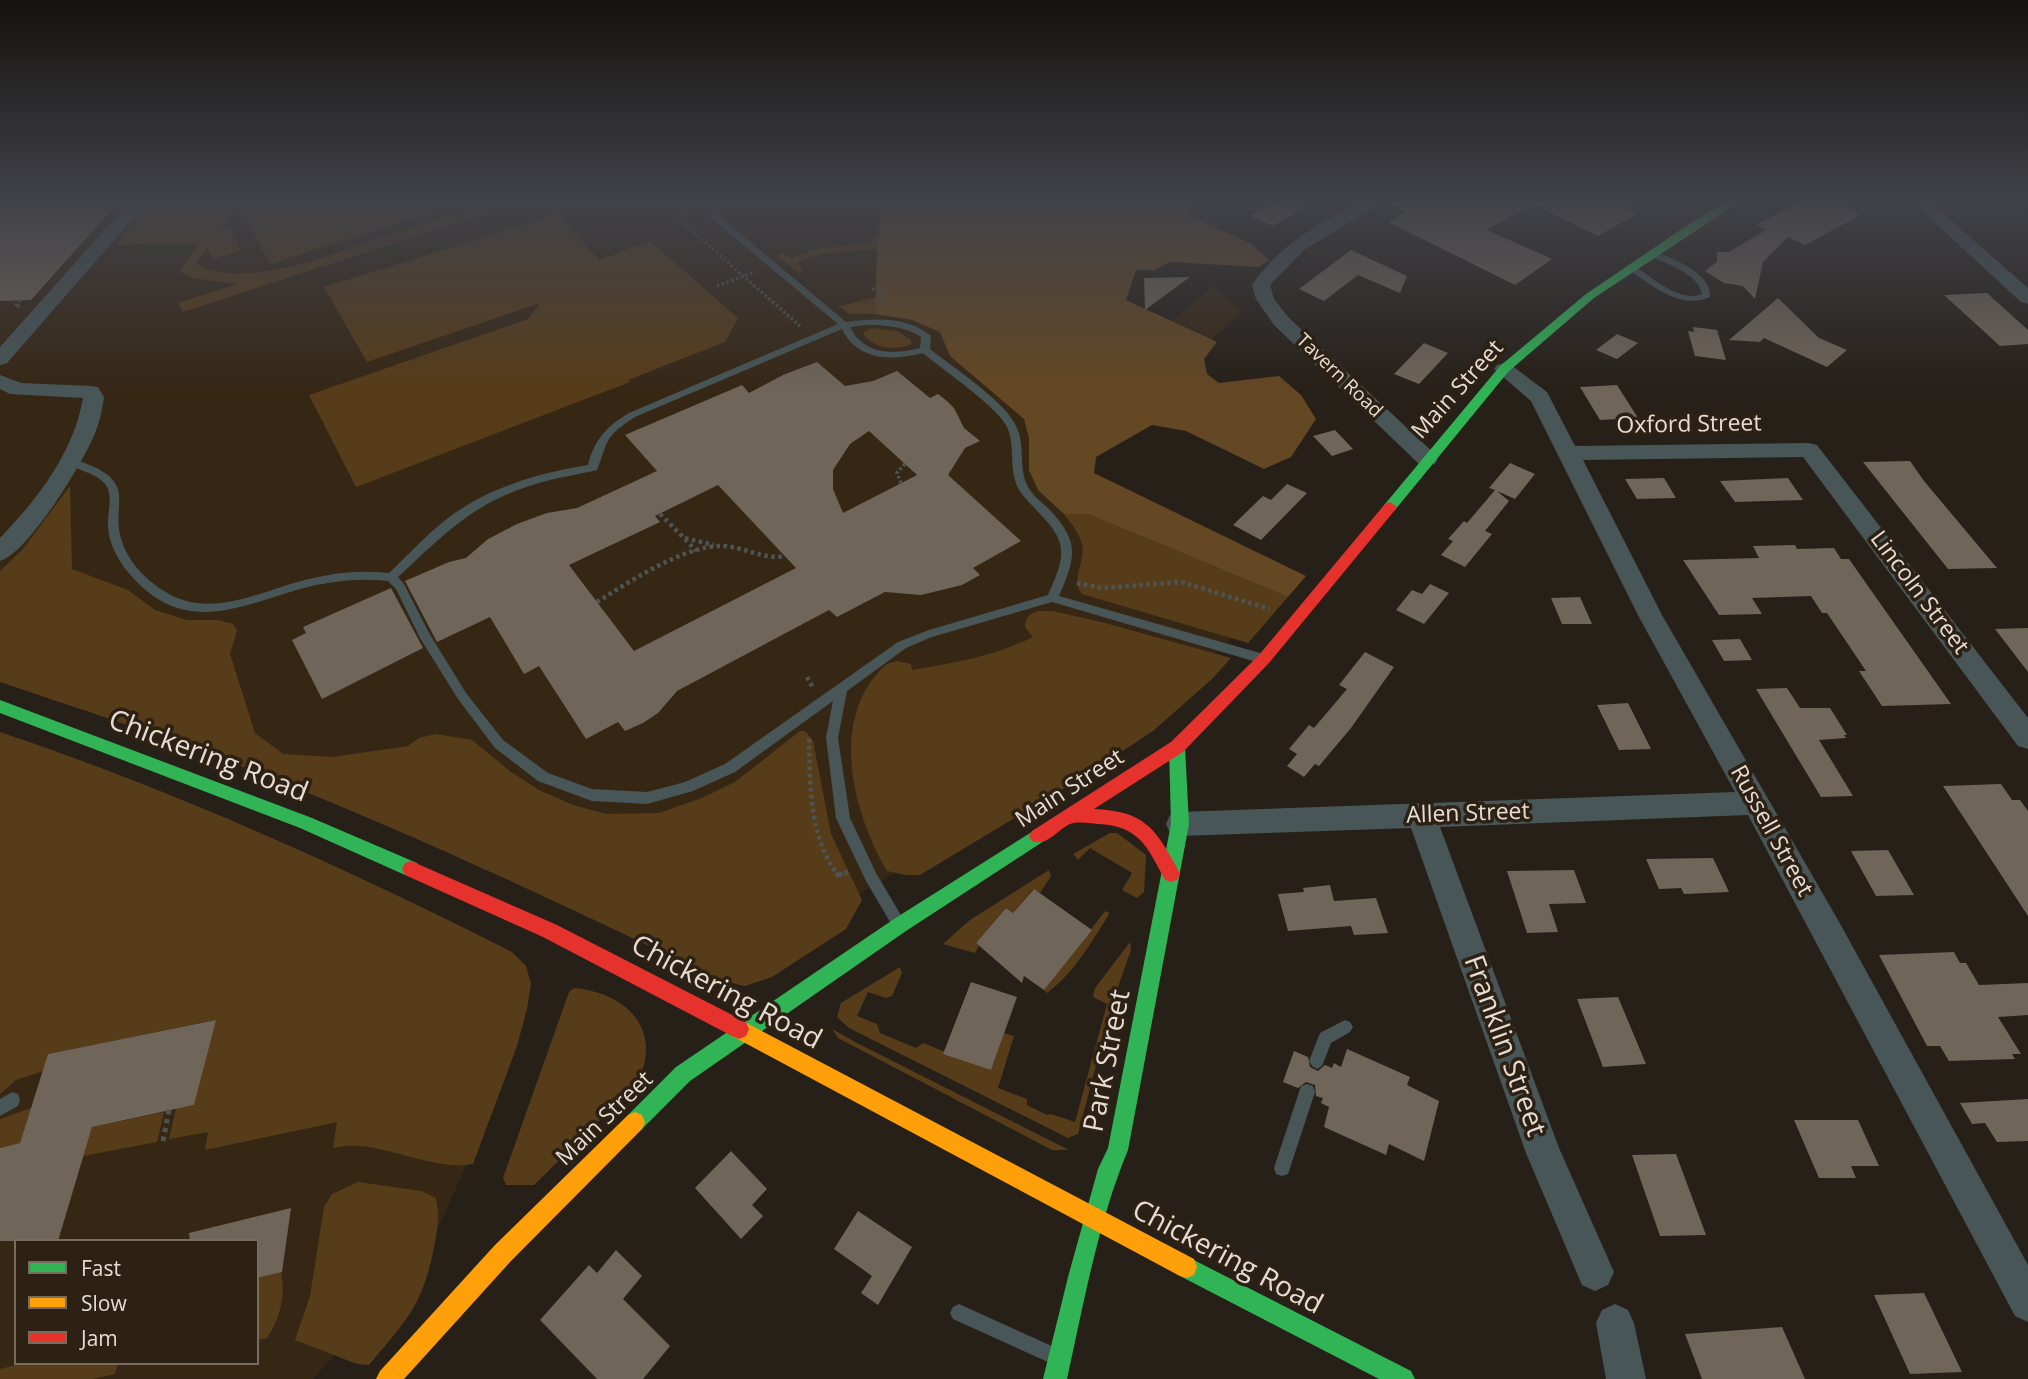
<!DOCTYPE html>
<style>
body{margin:0}
#map{position:relative;width:2028px;height:1379px;overflow:hidden;background:#272019;font-family:"Open Sans",sans-serif}
canvas{display:block}
.legend{position:absolute;left:14px;top:1239px;width:245px;height:126px;box-sizing:border-box;background:#2d2113;border:2px solid #776c60;margin:0;padding:9px 12px;list-style:none;font-size:21px;color:#e5dcd3}
.legend li{display:flex;align-items:center;gap:14px;height:35px}
.legend b{width:35px;border:2px solid #776c60}
</style>
<div id="map">
<canvas width="2028" height="1379"></canvas>
<ul class="legend">
<li><b style="height:9px;background:#30b455"></b>Fast</li>
<li><b style="height:9px;background:#ff9f0a"></b>Slow</li>
<li><b style="height:9px;background:#e5322d"></b>Jam</li>
</ul>
</div>
<script>
const g = document.querySelector('canvas').getContext('2d');
g.lineJoin = 'round';
function fillPath(path, color) { g.fillStyle = color; g.fill(path, 'evenodd'); }
function stroke(path, color, width, dash) { g.strokeStyle = color; g.lineWidth = width; g.lineCap = dash ? 'butt' : 'round'; g.setLineDash(dash || []); g.stroke(path); }
function write(font, color, halo, rows, align = 'center') {
  g.font = font + ' "Open Sans",sans-serif'; g.lineWidth = 7; g.setLineDash([]); g.textBaseline = 'middle'; g.strokeStyle = halo; g.fillStyle = color; for (const [text, x, y, turn = 0] of rows) {
    g.save(); g.translate(x, y); g.rotate((+turn || 0) * Math.PI / 180); g.textAlign = isNaN(turn) ? turn : align; if (halo) g.strokeText(text, 0, 0); g.fillText(text, 0, 0); g.restore();
  }
}
const built = new Path2D(`
 M0,199H1123L1064,305L1148,341L1214,285L1242,312L1062,477L1238,632L1198,669L905,866L744,966L403,823L0,673Z
 M0,757L470,1157L427,1252L313,1379H0ZM16,1241H257V1363H16Z`);
const green = new Path2D(`
 M155,199H244L220,230L229,228L241,250L214,259L207,248L196,263C241,293 341,251 389,235C426,223 464,211 502,199H530L183,312L178,303L237,284L192,278L179,271L199,244L115,245Z
 M268,199H475L270,264L239,207Z
 M559,214L599,260L650,241L738,318L725,342L628,380L630,382L356,487L309,395L528,319L540,303L367,362L324,287Z
 M878,236L877,249L825,253L796,262L803,270L800,273L776,256L782,253L791,258L815,249L868,243Z
 M876,297L875,314H849L839,306Z
 M872,328L897,331L911,340V344C896,352 873,348 863,334L864,332Z
 M70,486L72,569L128,590L155,610L187,620H218L233,624L237,630L230,654L255,733L283,754L333,757L408,746L419,738L436,734L472,740L511,772L539,790L573,805L606,814L659,813L702,798L735,782L800,731H805L813,741L831,834L862,900L846,929L772,977L745,986L723,981C561,904 398,826 230,762C154,733 77,708 0,682V571L23,549Z
 M1064,514H1088L1288,597L1248,643L1082,594C1070,580 1086,560 1082,544C1079,533 1071,523 1064,514Z
 M1038,611H1053L1105,623L1231,658L1212,679L1153,731L1086,775L920,875H906L887,871C853,813 827,716 887,664L897,661L911,664L912,670C954,663 995,656 1033,637L1025,627C1026,617 1029,614 1038,611Z
 M0,732C176,791 346,868 512,952L526,966L531,984L527,1009L517,1046L473,1164C425,1172 380,1137 333,1148L337,1122L205,1150L208,1132L169,1139L176,1109L194,1105L215,1020L48,1054L43,1071L16,1080L0,1094Z
 M1110,833H1117L1146,855L1144,892L1137,898L1122,890L1132,873L1090,848L1078,860L1073,854Z
 M1049,870L1051,876L1040,893L1033,889L1013,913L1006,908L976,943L979,946L975,953L943,944L970,920Z
 M1105,911L1109,913L1108,916C1091,943 1073,974 1047,993L1044,990Z
 M1130,942L1131,950L1113,1001L1078,1134L1068,1138L849,1028L837,1017L841,1003L900,967L902,973L892,996L886,998L868,992L857,1016L877,1024L880,1033L916,1048L923,1043L991,1070L1004,1033L1014,1036L998,1088L1027,1099V1105L1047,1115L1051,1114L1075,1122L1107,1004L1093,997L1095,988Z
 M574,988C596,990 622,999 635,1017C649,1035 649,1058 639,1078C632,1093 615,1106 603,1117C580,1140 557,1162 534,1185H506L503,1178L569,992Z
 M832,1029L857,1043L1069,1150H1052L838,1038Z
 M31,1108L20,1143L0,1148V1119Z
 M164,1112L157,1142L83,1156L92,1127Z
 M358,1182L421,1191L436,1198C440,1218 437,1233 433,1252C422,1307 404,1323 369,1365L357,1364L295,1340L310,1296L324,1207L332,1194Z
 M281,1272C286,1296 280,1318 267,1338L257,1340V1278Z
 M25,1363H118L115,1374L92,1379H0V1369Z`);
const forest = new Path2D(`
 M884,199H1202L1192,201L1188,215L1252,244L1269,260L1259,267L1169,262L1155,270H1136L1126,300L1217,342L1204,359L1207,374L1219,383L1279,376L1301,395L1316,419L1291,457L1264,469L1186,431L1152,425L1096,457L1094,473L1306,576L1288,597L1088,514H1064L1038,490L1029,470V438L1024,419L950,356L940,332L912,320L875,314L877,249Z`);
const building = new Path2D(`
 M0,199H121L31,300L0,301Z
 M1280,199H1318L1273,226L1250,216Z
 M1390,199H1645L1626,209L1637,214L1598,236L1533,204L1487,230L1552,259L1515,285L1388,222L1405,212L1387,203Z
 M1807,199H1843L1859,216L1805,245L1788,237L1763,262L1755,299L1743,286L1724,283L1705,271L1717,262V252H1729L1766,230L1756,225Z
 M1351,250L1407,276L1400,293L1358,275L1324,301L1299,289Z
 M1190,277L1145,310L1144,278Z
 M1987,293L2028,330V344L2000,346L1944,295Z
 M1778,298L1819,338L1847,350L1827,367L1764,338L1760,342L1729,340Z
 M1693,327L1717,330L1726,360L1695,356L1688,331L1694,332Z
 M1617,334L1638,343L1617,359L1596,350Z
 M1424,343L1448,353L1419,384L1394,374Z
 M817,362L845,386L873,381L897,371L930,398L938,394L947,401L954,408L964,428L980,441L965,448L948,475L1021,541L973,568L980,575L962,585L921,595L885,592L837,617L829,610L677,691L658,713L643,723L625,731L618,722L586,739L539,666L524,674L490,617L437,642L405,581L449,562L466,558L488,539L517,524L547,513L577,508L657,471L625,435L742,385L749,393L783,375ZM869,431L917,475L843,513L833,489V470L850,444ZM718,485L796,568L634,651L569,565L660,522L655,516Z
 M1617,385L1638,418L1600,420L1580,387Z
 M1335,430L1353,449L1332,456L1313,436Z
 M1910,461L1924,481L1997,568L1948,569L1863,462Z
 M1510,463L1535,474L1515,499L1497,491L1509,501L1485,531L1492,534L1465,567L1441,555L1453,541L1448,539L1464,521L1467,523L1495,490L1489,488Z
 M1664,478L1676,498L1637,499L1625,479Z
 M1788,478L1803,500L1735,502L1720,481Z
 M1287,484L1307,493L1261,540L1233,525L1263,496L1271,500Z
 M1795,545L1797,549L1834,548L1841,559H1849L1951,704L1882,706L1859,671H1866L1827,613H1822L1811,596L1752,598L1762,614L1719,615L1683,560L1759,558L1753,546Z
 M1430,584L1449,593L1424,624L1396,610L1412,590L1422,594Z
 M391,588L423,648L322,699L292,640L306,633L303,627Z
 M1580,597L1592,624H1562L1551,598Z
 M2028,628V672L1995,629Z
 M1740,639L1752,660L1724,661L1712,640Z
 M1365,652L1394,667L1351,728L1319,766L1315,764L1304,777L1287,766L1297,754L1289,749L1309,725L1314,728L1347,689L1339,685Z
 M1787,688L1800,708H1830L1847,735H1844L1846,738L1819,740L1853,796L1821,797L1756,689Z
 M1628,703L1651,749L1619,750L1597,705Z
 M2001,784L2012,800H2020L2028,811V916L1943,786Z
 M1888,850L1914,895L1876,896L1851,851Z
 M1713,858L1729,892L1684,894L1681,888L1659,889L1646,859Z
 M1574,870L1586,903L1549,904L1558,932L1527,933L1507,871Z
 M1330,885L1334,901L1376,898L1388,933L1354,935L1351,926L1288,931L1278,894L1304,892L1303,888Z
 M1034,889L1092,930L1044,990L1024,976L1022,983L976,943L1006,908L1013,913Z
 M1954,952L1960,963H1966L1979,985L2028,983V1015L1998,1017L2021,1054H2012L2015,1059L1949,1061L1940,1046H1927L1879,955Z
 M971,982L1017,997L991,1070L943,1054Z
 M1618,997L1646,1064L1603,1067L1577,999Z
 M216,1020L194,1105L92,1127L58,1241H0V1148L20,1143L48,1054Z
 M1347,1049L1410,1077L1407,1085L1439,1101L1424,1161L1389,1144L1386,1155L1324,1127L1329,1107L1321,1103L1323,1098L1316,1096L1315,1085L1306,1082L1298,1088L1283,1082L1294,1051L1308,1057L1310,1067L1318,1071L1325,1065L1332,1068L1334,1063L1341,1067Z
 M2028,1099V1141L1997,1142L1985,1123L1972,1124L1960,1103Z
 M1794,1120H1858L1879,1166H1851L1856,1178H1819Z
 M731,1151L767,1189L752,1205L763,1216L741,1239L695,1188Z
 M1676,1154L1706,1235L1660,1236L1632,1155Z
 M291,1208L282,1272L257,1278V1241H190L189,1233Z
 M858,1211L912,1247L878,1305L861,1293L872,1276L834,1249Z
 M616,1250L642,1276L623,1299L670,1346L643,1379H597L540,1320L589,1265L597,1273Z
 M1924,1293L1962,1372L1910,1374L1874,1295Z
 M1782,1327L1805,1379H1702L1685,1334Z`);
const pathFar2 = new Path2D(`
 M687,206L674,210L673,214L800,326
 M717,286L755,272
 M872,289H882L880,310
 M20,300L15,306H21
 M901,483L897,473L905,464`);
const pathFar1 = new Path2D(`
 M660,514L684,538L714,545
 M685,539L696,551
 M1077,583L1101,588L1181,582L1270,609
 M597,602C629,582 683,546 721,546C743,546 762,560 785,556
 M807,677L813,688
 M809,739C810,785 809,837 838,875
 M839,875L848,872`);
const path = new Path2D(`
 M836,873L838,875L845,873
 M163,1141L169,1110`);
const lane = new Path2D(`
 M731,199H740L718,215L846,322C874,318 908,316 931,336L930,349C952,367 1007,402 1017,428C1026,448 1017,471 1030,490C1035,498 1043,503 1049,509C1080,542 1076,557 1059,596L1260,653L1266,658L1260,663L1052,602L932,637L906,648L847,691L838,738L850,818L876,873L905,922L903,927L898,929L893,927L866,881L836,818L826,738L833,701L735,772L693,791L647,804L592,801L538,781L495,748L458,699L420,638L396,589L388,581C361,578 334,581 308,587C245,603 189,638 134,579C120,564 107,543 108,522C108,510 113,496 106,485C96,472 76,471 65,461L66,459C75,458 83,463 92,466C135,485 112,505 121,538C127,561 145,579 164,591C210,621 262,590 309,579C335,572 362,570 389,573C408,555 427,534 448,518C489,487 539,473 588,465C594,440 607,426 629,413L838,324L710,217V213ZM865,325C885,325 904,326 921,337L920,348C893,355 864,355 850,327ZM842,329C857,361 893,361 923,353C942,369 999,408 1007,427C1016,447 1008,470 1019,490C1025,499 1033,506 1040,514C1070,544 1064,559 1048,595L929,630L898,642L725,764L685,782L647,792L592,789L548,773L503,740L466,693L429,633L404,584L398,577C446,533 473,502 539,483C558,477 577,475 597,470C609,439 604,437 635,417Z
 M1653,251C1672,258 1712,273 1710,297C1680,310 1653,286 1629,270V266H1635C1653,278 1680,303 1702,294C1697,272 1668,265 1650,256L1649,254Z
 M1345,1020L1350,1022L1353,1027L1350,1032L1331,1043L1322,1066L1317,1069L1312,1066L1309,1061L1320,1033Z
 M1307,1084L1313,1086L1315,1092L1290,1168L1288,1174L1282,1176L1276,1174L1274,1168L1299,1092L1301,1086Z
 M12,1092L18,1094L20,1100L18,1106L0,1116V1099Z
 M959,1304L1056,1348L1059,1354L1056,1360L1050,1363L953,1319L950,1313L953,1307Z`);
const street = new Path2D(`
 M132,199H150L7,363L0,365V347Z
 M1366,199H1388L1304,250L1270,285L1274,299L1288,317L1435,454L1438,459L1435,464L1427,466L1419,464L1274,325L1256,299L1252,285C1280,244 1323,220 1366,199Z
 M1909,199H1927L2028,288V304L2021,302Z
 M1504,363L1511,365L1547,392L1575,446L1809,443L1817,445L2028,718V749L2018,746L1803,457L1583,460L1662,615L1838,920L2028,1265V1322L2015,1316L1748,815L1440,827L1559,1148L1614,1272L1608,1285L1595,1291L1582,1285L1526,1153L1411,828L1180,836L1170,833L1166,824L1170,815L1180,812L1735,792L1639,617L1531,401L1494,369L1497,365Z
 M0,375L21,383L91,386L98,387L104,397C102,411 99,425 93,438C80,467 28,553 0,561V538C37,500 74,452 83,398L10,394L0,389Z
 M1615,1304L1628,1310L1634,1323L1646,1379H1606L1596,1323L1602,1310Z`);
const fast = new Path2D(`
 M1732,199H1744L1594,298L1508,372L1395,510H1385L1383,507L1385,504L1500,366L1586,294L1692,222Z
 M0,700L312,818L417,863L420,869L417,875L411,877L405,875L300,828L0,713Z
 M1177,740L1183,742L1185,747L1189,824L1128,1150C1098,1222 1084,1303 1067,1379H1043L1068,1277L1098,1169L1108,1148L1171,824L1169,747L1171,742Z
 M1038,828L1044,831L1047,836L1044,841L906,931L690,1081L642,1129L635,1132L628,1129L625,1122L628,1115L676,1067L894,919Z
 M1186,1256L1411,1371L1415,1379H1379L1178,1275L1175,1267L1178,1259Z`);
const slow = new Path2D(`
 M739,1019L1194,1259L1197,1267L1194,1275L1186,1278L1178,1275L732,1036L729,1029L732,1022Z
 M635,1112L642,1115L645,1122L642,1129L511,1261L404,1379H376L380,1371L495,1245L628,1115Z`);
const jam = new Path2D(`
 M1390,502L1397,507L1395,510L1269,663L1183,752L1094,809C1143,811 1155,827 1177,868L1180,874L1177,880L1171,882L1165,880C1147,846 1139,826 1098,824C1090,823 1078,821 1070,824C1057,830 1047,847 1032,841L1029,836L1032,831L1171,742L1259,655L1385,504Z
 M411,861L557,925L746,1022L749,1029L746,1036L739,1039L732,1036L543,937L405,875L402,869L405,863Z`);
const farStreetnames = [
 ["Tavern Road",1339,376,44]
];
const streetNames = [
 ["Main Street",1458,390,-48],
 ["Oxford Street",1689,425,-1],
 ["Lincoln Street",1919,593,53],
 ["Main Street",1070,789,-33],
 ["Allen Street",1468,814,-2],
 ["Russell Street",1771,831,61],
 ["Main Street",605,1119,-44]
];
const nearStreetnames = [
 ["Chickering Road",208,757,21],
 ["Chickering Road",726,993,28],
 ["Franklin Street",1504,1046,70],
 ["Park Street",1108,1061,-79],
 ["Chickering Road",1227,1258,28]
];
fillPath(built, '#362715');
fillPath(green, '#573c19');
fillPath(forest, '#644723');
fillPath(building, '#6f6559');
stroke(pathFar2, '#4c5554', 3.5, [2.5, 2.5]);
stroke(pathFar1, '#4c5554', 4.5, [3.5, 3.5]);
stroke(path, '#4c5554', 5, [4.5, 4.5]);
fillPath(lane, '#485657');
fillPath(street, '#485657');
fillPath(fast, '#30b455');
fillPath(slow, '#ff9f0a');
fillPath(jam, '#e5322d');
const sky = g.createLinearGradient(0, 0, 0, 392);
sky.addColorStop(0, '#15120e');
sky.addColorStop(0.51, '#414249');
sky.addColorStop(1, '#41424900');
g.fillStyle = sky;
g.fillRect(0, 0, 2028, 392);
write('19px', '#e5dcd3', '#2d2113', farStreetnames);
write('23px', '#e5dcd3', '#2d2113', streetNames);
write('28px', '#e5dcd3', '#2d2113', nearStreetnames);
</script>
